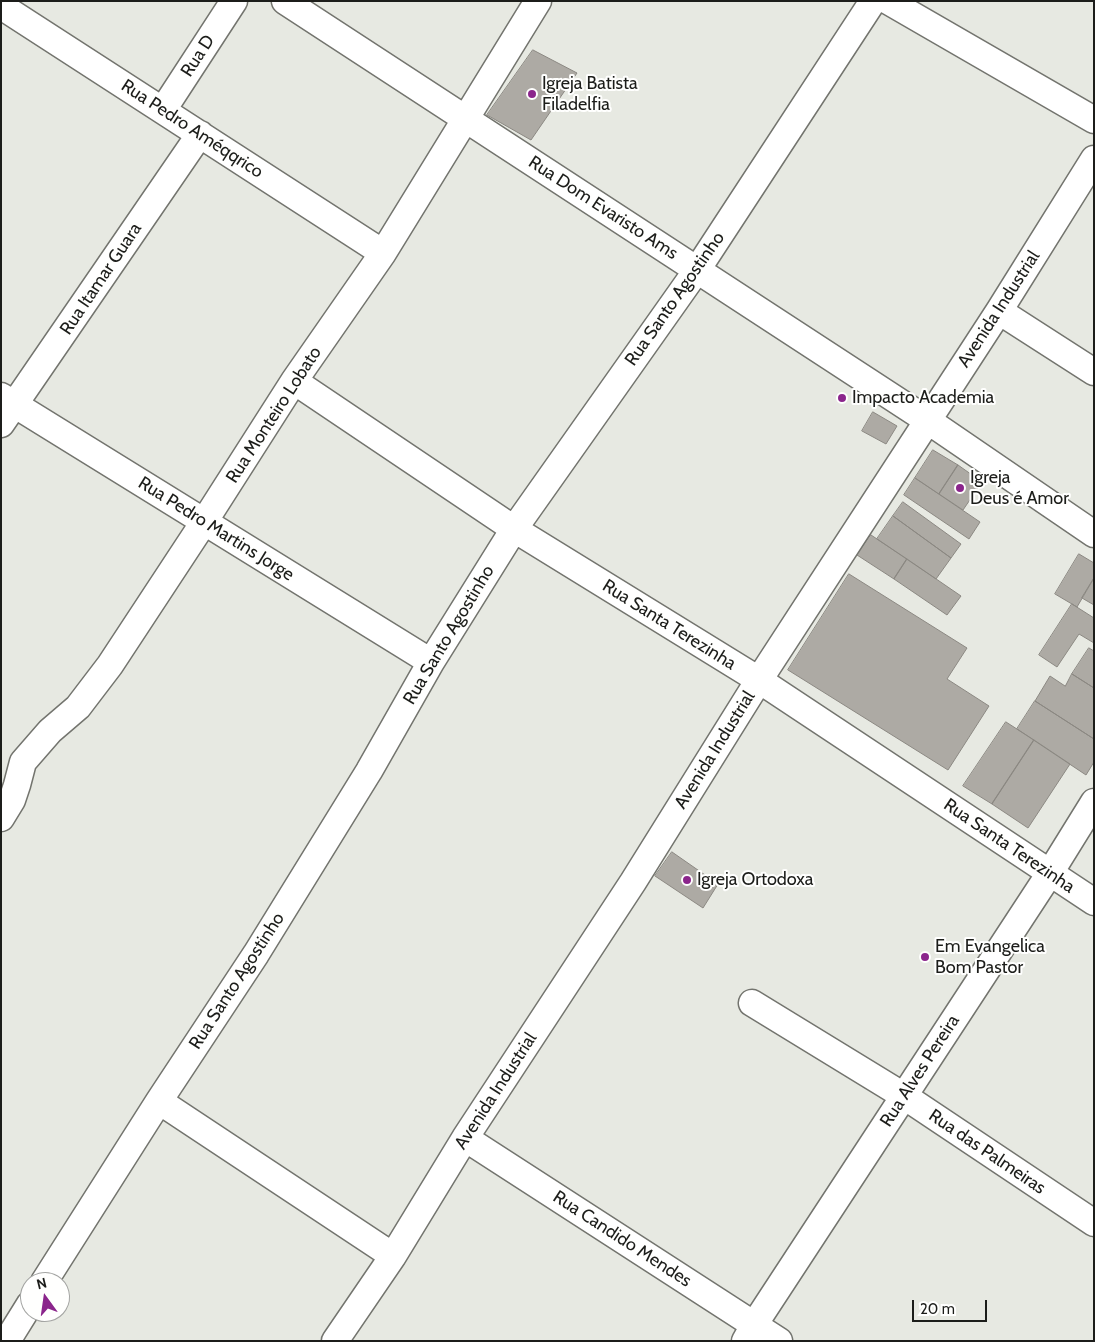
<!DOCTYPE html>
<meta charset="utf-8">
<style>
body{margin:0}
#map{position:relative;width:1095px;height:1342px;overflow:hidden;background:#e7e9e2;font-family:Cabin,sans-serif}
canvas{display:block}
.frame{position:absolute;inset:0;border:2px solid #1c1d1a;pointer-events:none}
.north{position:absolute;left:20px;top:1272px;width:50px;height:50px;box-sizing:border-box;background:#fffffe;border:1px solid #a4a5a3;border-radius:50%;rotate:346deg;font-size:14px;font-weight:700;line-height:20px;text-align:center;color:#1c1d1a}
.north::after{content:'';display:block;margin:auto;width:18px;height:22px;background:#8b258c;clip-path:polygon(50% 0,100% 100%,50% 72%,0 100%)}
.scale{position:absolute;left:912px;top:1300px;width:75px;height:22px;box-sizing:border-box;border:2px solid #1c1d1a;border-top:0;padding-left:6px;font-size:15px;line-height:18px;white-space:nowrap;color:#1c1d1a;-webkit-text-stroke:4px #fffffe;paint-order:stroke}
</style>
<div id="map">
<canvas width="1095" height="1342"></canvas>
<div class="frame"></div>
<div class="north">N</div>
<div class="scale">20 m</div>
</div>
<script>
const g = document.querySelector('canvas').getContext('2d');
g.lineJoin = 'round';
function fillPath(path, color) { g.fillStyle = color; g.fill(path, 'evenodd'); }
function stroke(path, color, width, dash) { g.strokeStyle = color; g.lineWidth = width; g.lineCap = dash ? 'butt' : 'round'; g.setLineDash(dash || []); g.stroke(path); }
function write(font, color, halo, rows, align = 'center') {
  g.font = font + ' Cabin,sans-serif'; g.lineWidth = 4; g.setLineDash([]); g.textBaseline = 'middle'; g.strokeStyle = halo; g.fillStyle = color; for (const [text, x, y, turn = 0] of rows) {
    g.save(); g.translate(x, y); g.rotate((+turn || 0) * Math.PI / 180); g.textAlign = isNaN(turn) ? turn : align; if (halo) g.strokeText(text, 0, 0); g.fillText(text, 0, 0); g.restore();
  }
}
const building = new Path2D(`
 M533,50L577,73L531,140L487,115Z
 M873,412L897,426L886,444L862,431Z
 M933,450L958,465L939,494L915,478Z
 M958,465L982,482L963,510L939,494Z
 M915,478L980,522L969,539L904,495Z
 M903,502L961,544L951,558L893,516Z
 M893,516L951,558L936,579L877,539Z
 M871,535L907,559L894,579L857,555Z
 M1079,554L1094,563V578L1077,607L1055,594Z
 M907,559L961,596L947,615L894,579Z
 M849,574L967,648L947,679L989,706L948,770L788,670Z
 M1094,578V605L1082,598Z
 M1072,604L1094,618V643L1079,634L1057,667L1039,655Z
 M1089,648L1094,651V688L1072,674Z
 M1072,674L1094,688V739L1035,701L1050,676L1065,686Z
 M1035,701L1094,739V762L1086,775L1017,729Z
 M1006,722L1034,740L992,804L963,786Z
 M1034,740L1070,764L1028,828L992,804Z
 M672,852L718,884L703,908L655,876Z`);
const minor = new Path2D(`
 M285,1L927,420L1094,534
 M888,1L1094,120
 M1,6L383,253
 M163,110L234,1
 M999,311L1094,372
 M294,381L514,529L759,680L1094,902
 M1,396L431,662
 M1,424L200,134
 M1,818L12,800L17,785L23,762L50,731L78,707L110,665L204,522L294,381L383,253L538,1
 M752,1003L904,1096L1094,1223
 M159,1101L393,1256
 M465,1138L779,1341
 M44,1282L159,1101L256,954L369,771L431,662L514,529L697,270L873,1
 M7,1341L30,1304
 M335,1341L393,1256L465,1138L633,882L759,680L999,311L1094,159
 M745,1341L754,1325L1050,873L1094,802`);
const markers = [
 [532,94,5,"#8b258c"],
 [842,398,5,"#8b258c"],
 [960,488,5,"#8b258c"],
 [687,880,5,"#8b258c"],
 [925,957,5,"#8b258c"]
];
const streetNames = [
 ["Rua D",198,56,-57],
 ["Rua Pedro Améqqrico",192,129,33],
 ["Rua Dom Evaristo Ams",603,208,33],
 ["Rua Itamar Guara",101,279,-56],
 ["Rua Santo Agostinho",675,299,-55],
 ["Avenida Industrial",999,309,-57],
 ["Rua Monteiro Lobato",274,415,-57],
 ["Rua Pedro Martins Jorge",216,529,32],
 ["Rua Santa Terezinha",669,625,32],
 ["Rua Santo Agostinho",449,635,-59],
 ["Avenida Industrial",715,750,-58],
 ["Rua Santa Terezinha",1009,846,34],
 ["Rua Santo Agostinho",237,981,-57],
 ["Rua Alves Pereira",920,1071,-57],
 ["Avenida Industrial",496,1091,-57],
 ["Rua das Palmeiras",987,1152,34],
 ["Rua Candido Mendes",622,1239,33]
];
const poiNames = [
 ["Igreja Batista",542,84],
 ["Filadelfia",542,105],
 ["Impacto Academia",852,398],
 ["Igreja",970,478],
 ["Deus é Amor",970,499],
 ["Igreja Ortodoxa",697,880],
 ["Em Evangelica",935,947],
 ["Bom Pastor",935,968]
];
fillPath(building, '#adaaa4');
stroke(building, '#8b8882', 1);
stroke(minor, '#73746e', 29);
stroke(minor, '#fff', 26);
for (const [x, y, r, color] of markers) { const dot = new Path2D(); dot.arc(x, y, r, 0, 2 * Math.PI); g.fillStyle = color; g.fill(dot); stroke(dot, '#fffffe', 2); }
write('18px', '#1c1d1a', '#fffffe', streetNames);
write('18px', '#1c1d1a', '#fffffe', poiNames, 'left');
</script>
